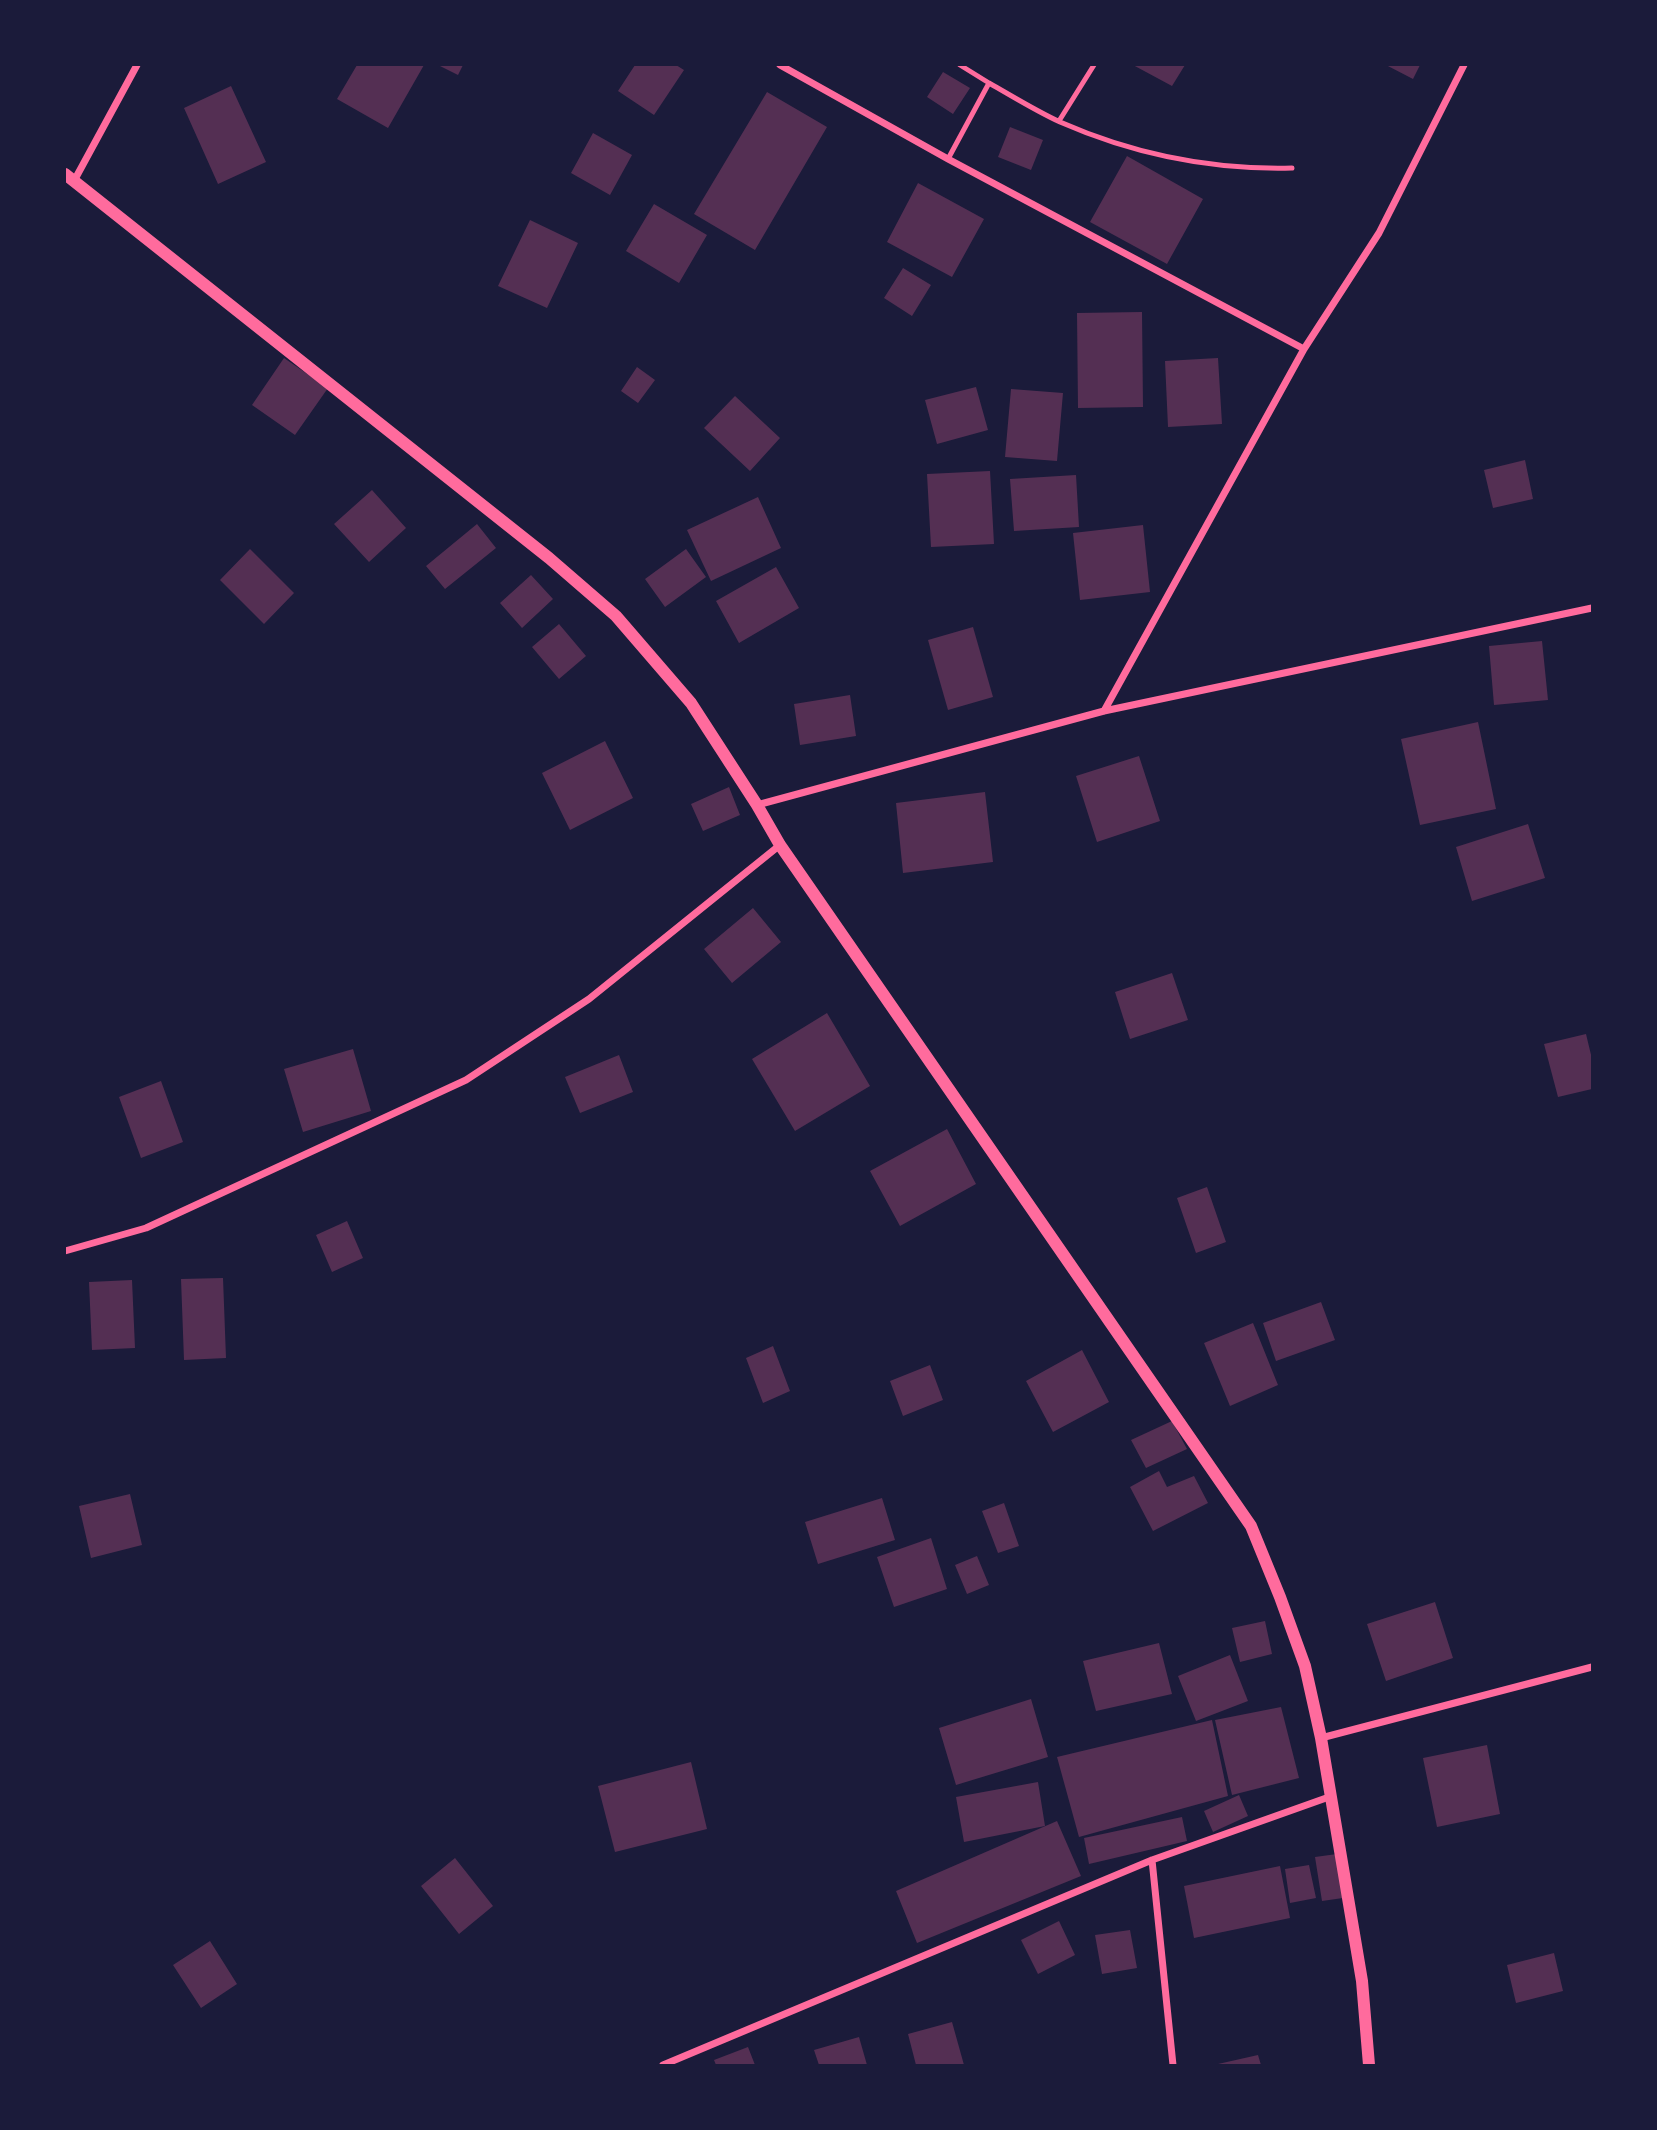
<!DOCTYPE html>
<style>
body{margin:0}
#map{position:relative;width:1657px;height:2130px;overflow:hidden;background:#1b1b3a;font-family:"PT Sans",sans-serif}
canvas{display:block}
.frame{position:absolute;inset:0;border:66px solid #1b1b3a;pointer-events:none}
</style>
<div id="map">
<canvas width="1657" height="2130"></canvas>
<div class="frame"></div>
</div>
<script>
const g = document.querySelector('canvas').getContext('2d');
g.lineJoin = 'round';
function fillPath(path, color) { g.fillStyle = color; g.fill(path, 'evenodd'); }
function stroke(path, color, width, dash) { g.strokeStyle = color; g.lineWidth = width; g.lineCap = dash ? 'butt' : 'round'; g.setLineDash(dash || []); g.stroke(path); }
const building = new Path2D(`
 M357,65H424L388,128L337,99Z
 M438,65H463L458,75Z
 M635,65H676L684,70L654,115L618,91Z
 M1133,65H1185L1172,86Z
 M1386,65H1420L1413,79Z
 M943,72L970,88L953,114L927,97Z
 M231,86L266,162L218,184L184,108Z
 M767,92L827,127L755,250L694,214Z
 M1010,127L1043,140L1031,170L998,157Z
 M593,133L632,155L610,195L571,173Z
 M1127,156L1203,199L1167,264L1090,222Z
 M918,183L984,219L952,277L887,242Z
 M654,204L707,235L679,283L626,251Z
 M530,220L578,243L547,308L498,286Z
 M903,268L931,285L912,316L884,298Z
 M1142,312L1143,407L1078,408L1077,313Z
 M284,358L328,388L295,435L252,405Z
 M1218,358L1222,424L1168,427L1165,361Z
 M637,367L655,380L638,403L621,391Z
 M976,387L988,430L937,444L925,400Z
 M1011,389L1063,393L1057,461L1005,457Z
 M735,396L780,438L750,471L704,428Z
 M1525,460L1533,499L1493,508L1484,470Z
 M990,471L994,544L931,547L927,474Z
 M1076,475L1079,527L1014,531L1010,479Z
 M372,490L406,528L369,562L334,524Z
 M758,497L781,548L711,581L687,530Z
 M477,524L496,548L445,589L426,566Z
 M1143,525L1150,592L1080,600L1073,533Z
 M250,549L294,593L264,624L220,580Z
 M686,549L706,577L665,607L645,579Z
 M776,567L799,608L739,643L716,601Z
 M531,575L553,599L522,628L500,603Z
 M559,624L586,656L559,679L532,647Z
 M973,627L993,697L948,710L928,640Z
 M1542,641L1548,700L1494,705L1489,646Z
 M850,695L856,736L800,745L794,704Z
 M1478,722L1496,809L1420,825L1401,739Z
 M605,741L633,798L570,830L542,773Z
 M1139,756L1160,821L1097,842L1076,776Z
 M729,787L740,815L703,831L691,804Z
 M985,792L993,862L903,873L896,803Z
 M1528,824L1545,878L1472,901L1456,847Z
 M753,908L781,942L732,983L704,949Z
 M1172,973L1188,1020L1130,1039L1115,992Z
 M827,1013L870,1086L795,1131L752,1059Z
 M1586,1034L1592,1059V1089L1558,1097L1544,1044Z
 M353,1049L371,1111L303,1132L284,1069Z
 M619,1055L633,1092L580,1113L565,1077Z
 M161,1081L183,1142L141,1158L119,1097Z
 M947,1129L976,1184L900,1226L870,1171Z
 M1207,1187L1226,1242L1196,1253L1177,1198Z
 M347,1221L363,1258L332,1272L316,1235Z
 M223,1278L226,1358L184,1360L181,1279Z
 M132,1280L135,1348L92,1350L89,1282Z
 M1321,1302L1335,1340L1276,1361L1263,1323Z
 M1253,1323L1278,1385L1230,1406L1204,1343Z
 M773,1346L790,1391L763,1403L746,1358Z
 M1082,1350L1109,1402L1053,1432L1026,1381Z
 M930,1365L943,1400L903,1416L890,1381Z
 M1172,1421L1187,1449L1146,1468L1131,1440Z
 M1159,1471L1167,1487L1194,1476L1208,1503L1153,1531L1130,1487Z
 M130,1494L142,1545L91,1558L79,1506Z
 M882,1498L895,1540L818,1564L805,1522Z
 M1004,1503L1019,1546L998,1553L982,1511Z
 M931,1538L947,1589L894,1607L877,1557Z
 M977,1556L989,1585L967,1594L955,1565Z
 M1435,1602L1453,1658L1386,1681L1367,1624Z
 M1265,1621L1272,1654L1240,1662L1232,1628Z
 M1159,1643L1172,1694L1096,1711L1083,1661Z
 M1230,1655L1248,1701L1196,1721L1178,1676Z
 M1031,1699L1048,1757L956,1785L939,1728Z
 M1281,1707L1299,1778L1232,1795L1215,1720Z
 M1212,1720L1228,1796L1079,1837L1057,1757Z
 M1487,1745L1500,1814L1437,1827L1423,1758Z
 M691,1762L707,1829L615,1852L598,1786Z
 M1038,1782L1045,1826L964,1842L956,1797Z
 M1239,1795L1248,1816L1213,1832L1204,1811Z
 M1182,1817L1187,1841L1089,1864L1084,1838Z
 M1057,1821L1081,1876L917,1943L896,1891Z
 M1337,1854L1343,1898L1322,1901L1315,1857Z
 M455,1858L493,1906L459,1934L421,1886Z
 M1309,1865L1316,1898L1290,1903L1285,1869Z
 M1280,1866L1290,1918L1194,1938L1184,1886Z
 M1059,1921L1075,1955L1038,1974L1021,1940Z
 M1130,1930L1137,1968L1102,1974L1095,1935Z
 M210,1941L237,1984L201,2008L173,1965Z
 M1554,1953L1563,1991L1516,2003L1507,1965Z
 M952,2022L964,2065H916L908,2034Z
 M859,2037L867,2065H819L814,2050Z
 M748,2047L755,2065H716L714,2060Z
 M1258,2055L1261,2065H1219L1218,2064Z`);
const service = new Path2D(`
 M960,65L989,83
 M1059,121L1094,65
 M948,159L989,83C1012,96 1036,111 1060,122C1133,154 1213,170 1292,168`);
const minor = new Path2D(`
 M780,65L948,159L1304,349
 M74,181L137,65
 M1104,711L1304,349L1379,233L1464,65
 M757,805L1104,711L1592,608
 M65,1251L146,1228L466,1080L589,999L780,845
 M1321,1738L1592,1667
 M1152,1860L1173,2065
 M663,2065L1152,1860L1329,1797`);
const tertiary = new Path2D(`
 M65,174L549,558L616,616L691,703L757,805L780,845L1251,1526L1280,1597L1305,1666L1321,1738L1362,1981L1369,2065`);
fillPath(building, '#542f53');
stroke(service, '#ff6b9d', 5);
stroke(minor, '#ff6b9d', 7);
stroke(tertiary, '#ff6b9d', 12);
</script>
